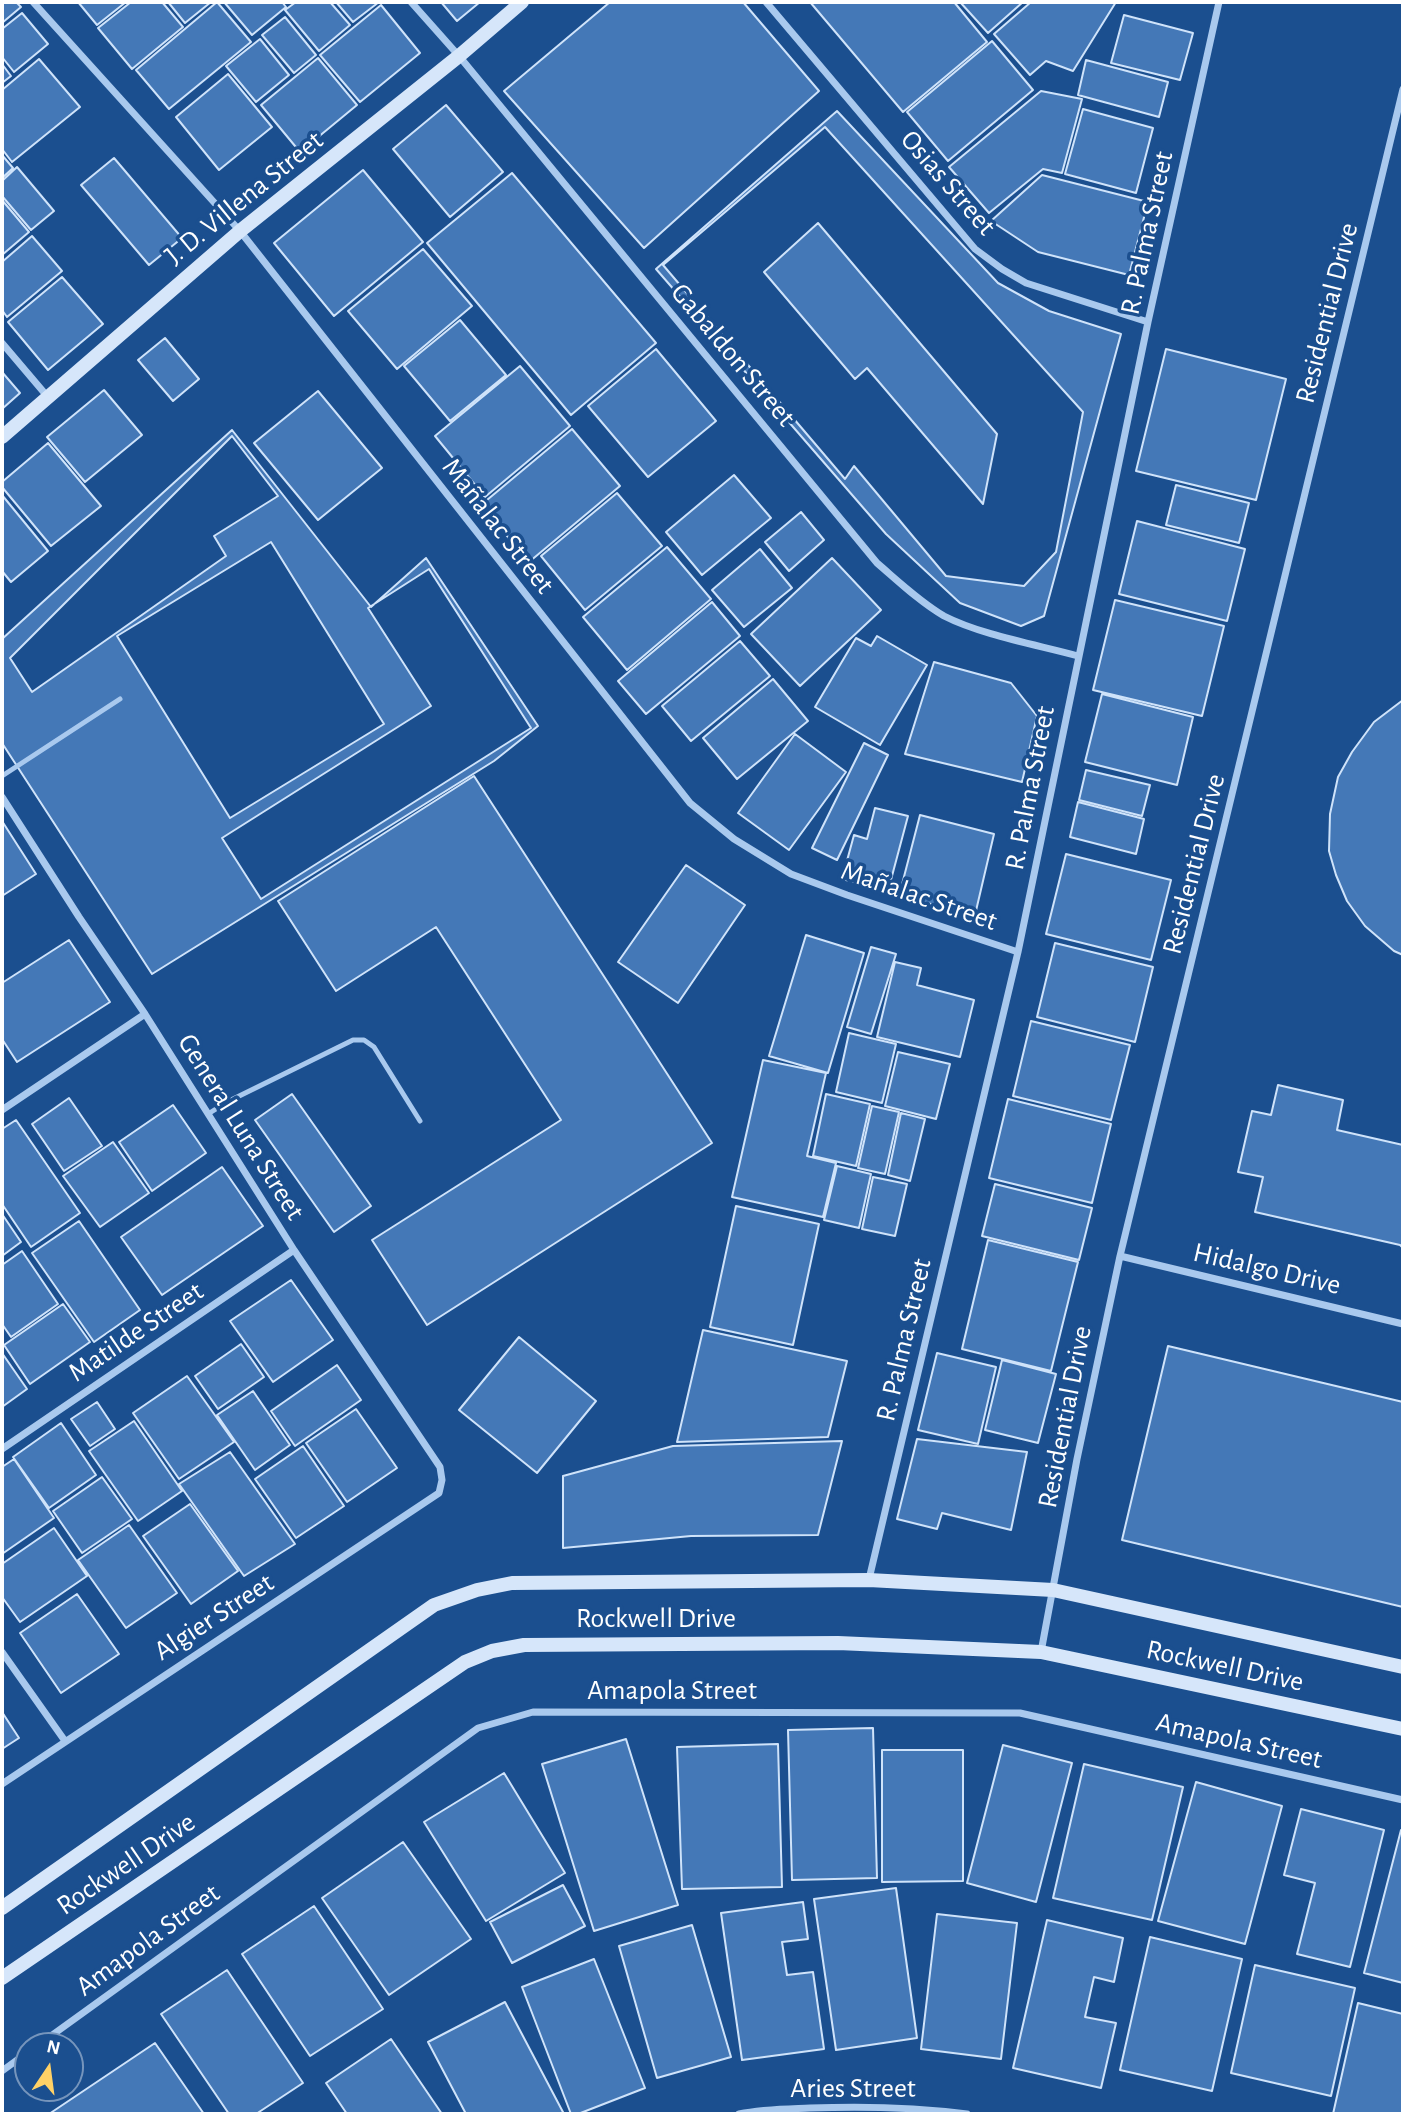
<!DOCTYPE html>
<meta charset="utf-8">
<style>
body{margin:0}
#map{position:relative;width:1405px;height:2116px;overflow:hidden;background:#1b4f8f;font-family:"Alegreya Sans",sans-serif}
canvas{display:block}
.frame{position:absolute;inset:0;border:4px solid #fff;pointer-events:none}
.north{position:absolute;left:14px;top:2032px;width:70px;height:70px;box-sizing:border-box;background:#1b4f8f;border:2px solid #7695bc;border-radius:50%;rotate:13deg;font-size:19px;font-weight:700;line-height:28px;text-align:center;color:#fff}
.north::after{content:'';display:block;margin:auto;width:24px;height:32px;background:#ffd166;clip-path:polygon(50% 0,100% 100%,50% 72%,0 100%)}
</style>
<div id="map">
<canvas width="1405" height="2116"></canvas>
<div class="frame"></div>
<div class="north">N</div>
</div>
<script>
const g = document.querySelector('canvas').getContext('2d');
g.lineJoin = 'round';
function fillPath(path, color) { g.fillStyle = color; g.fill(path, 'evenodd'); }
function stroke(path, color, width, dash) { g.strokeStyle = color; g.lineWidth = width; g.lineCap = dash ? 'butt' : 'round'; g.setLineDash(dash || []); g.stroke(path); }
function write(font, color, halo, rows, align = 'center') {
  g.font = font + ' "Alegreya Sans",sans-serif'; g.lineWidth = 7; g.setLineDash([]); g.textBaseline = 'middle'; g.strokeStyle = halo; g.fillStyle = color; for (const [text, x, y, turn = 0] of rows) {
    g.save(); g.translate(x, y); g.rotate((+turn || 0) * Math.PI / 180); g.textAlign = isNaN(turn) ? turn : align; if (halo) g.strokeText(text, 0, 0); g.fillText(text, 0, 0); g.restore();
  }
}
const building = new Path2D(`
 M2,2H16L21,7L2,23Z
 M78,2H126L97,25Z
 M131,2H162L183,27L132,69L98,28Z
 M168,2H211L185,23Z
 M217,2L251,42L169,109L136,70Z
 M224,2H282L286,7L252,35Z
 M296,2H330L350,25L319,51L285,10Z
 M336,2H379L353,22Z
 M441,2H480L457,21Z
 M610,2H743L819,91L644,248L504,91Z
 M810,2H954L987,42L903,112Z
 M960,2H1023L988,33Z
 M1031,2H1116L1073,71L1046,61L1030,75L994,34Z
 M381,5L420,53L360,102L320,55Z
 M22,13L48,44L14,72L2,57V29Z
 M1124,15L1193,33L1180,80L1111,63Z
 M285,17L316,55L294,73L262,35Z
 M260,39L289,75L256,102L226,66Z
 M992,41L1033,90L948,161L907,112Z
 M318,58L357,105L300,152L261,105Z
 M39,59L80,107L12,162L2,149V90Z
 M1086,60L1168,82L1159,117L1078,95Z
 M2,64L11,76L2,83Z
 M228,74L272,127L219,170L176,117Z
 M1041,91L1082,99L1062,173L1043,169L989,213L949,167Z
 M446,105L503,172L450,217L393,149Z
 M1083,109L1153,128L1136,193L1065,174Z
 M837,111L998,283L1049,311L1121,334L1044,616L1021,626L960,603L886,534L656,269Z
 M825,127L1083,412L1056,552L1024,586L946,576L854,466L845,479L663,265ZM818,223L997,434L983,504L867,368L855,379L764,272Z
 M2,155L13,168L2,178Z
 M114,158L182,238L149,265L81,185Z
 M17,167L54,211L31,230L2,196V181Z
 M363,170L423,242L334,316L274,243Z
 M512,173L656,343L571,415L427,243Z
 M1042,175L1148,202L1129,275L1038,252L991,221Z
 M2,200L29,232L2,255Z
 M32,236L62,271L7,317L2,310V262Z
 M423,249L472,306L397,369L348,311Z
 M62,277L103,324L48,370L8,322Z
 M460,320L506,375L450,421L404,366Z
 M165,338L199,379L173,401L138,360Z
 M656,349L716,421L648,477L588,406Z
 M1166,349L1286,379L1256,500L1136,471Z
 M520,366L570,426L485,497L435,436Z
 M2,372L20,393L2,409Z
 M104,390L142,435L85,482L47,437Z
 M318,391L382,468L318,520L254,443Z
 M572,429L620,486L529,562L481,505Z
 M232,430L371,607L426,558L538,726L494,761L152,974L2,743V639Z
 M232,436L278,496L214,536L226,556L32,692L10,658Z
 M48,443L101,506L51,546L2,487V482Z
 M734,475L771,518L702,575L666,532Z
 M1176,485L1249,503L1239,543L1166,525Z
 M617,493L662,546L585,610L541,556Z
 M2,495L48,551L11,582L2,571Z
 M801,512L824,540L789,571L765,542Z
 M1137,521L1245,549L1227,621L1119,594Z
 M271,542L384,724L230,818L117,636Z
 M667,547L711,599L627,670L583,617Z
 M760,549L792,588L744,627L712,590Z
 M832,558L881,610L800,686L751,634Z
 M429,569L531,728L261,899L222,838L431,706L368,608Z
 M1115,600L1224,626L1202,716L1093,690Z
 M712,602L740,636L646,714L618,681Z
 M877,636L927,665L880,745L815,707L856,638L871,646Z
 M740,641L770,676L691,741L662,706Z
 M934,662L1011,683L1037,716L1022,782L905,754Z
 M773,679L808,721L737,779L703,738Z
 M1102,694L1193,717L1177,785L1085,762Z
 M1403,700V955L1394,951L1365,926L1347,901L1336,875L1329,851L1330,814L1338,777L1352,752L1374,722Z
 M795,734L846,772L789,850L738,813Z
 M864,743L888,755L837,860L812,848Z
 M1086,770L1150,785L1142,816L1079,800Z
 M474,776L712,1143L427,1325L372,1240L561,1120L436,927L336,991L278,901Z
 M1078,802L1144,819L1136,854L1070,837Z
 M875,808L908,816L888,891L842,879L854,835L867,839Z
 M920,815L994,834L975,915L899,896Z
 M2,821L36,874L2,896Z
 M1066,854L1171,880L1151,960L1046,934Z
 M686,865L745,905L678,1003L618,962Z
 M806,935L864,953L828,1073L769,1056Z
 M69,940L110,1002L17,1062L2,1039V983Z
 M1055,943L1153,967L1135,1042L1037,1017Z
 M871,947L896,954L871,1034L847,1027Z
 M895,962L921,968L917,985L974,1000L960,1057L877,1037Z
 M1031,1021L1130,1045L1111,1120L1013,1096Z
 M849,1033L896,1044L882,1103L836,1092Z
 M898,1052L950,1064L936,1119L885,1106Z
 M763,1060L826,1073L807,1156L836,1163L823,1217L732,1197Z
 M1278,1085L1343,1100L1337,1130L1403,1145V1248L1400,1245L1255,1212L1263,1177L1238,1172L1252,1111L1271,1115Z
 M292,1094L371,1206L334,1232L255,1120Z
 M826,1094L870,1104L856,1166L813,1156Z
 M69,1098L102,1146L64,1171L32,1124Z
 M1008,1099L1111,1124L1092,1203L989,1178Z
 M173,1105L206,1153L152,1191L119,1142Z
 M872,1106L899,1112L885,1174L858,1168Z
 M901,1113L925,1119L910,1181L888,1175Z
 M16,1120L80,1213L31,1247L2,1204V1129Z
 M113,1142L149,1193L100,1227L63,1176Z
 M837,1166L871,1174L859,1228L824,1220Z
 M222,1167L263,1226L162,1295L121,1237Z
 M873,1177L907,1184L895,1236L862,1229Z
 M995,1184L1092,1208L1079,1260L982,1236Z
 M736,1206L819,1224L793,1345L710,1327Z
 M2,1214L21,1242L2,1256Z
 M79,1221L140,1310L94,1342L32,1253Z
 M988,1240L1078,1262L1051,1371L962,1349Z
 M22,1251L58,1304L11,1337L2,1324V1265Z
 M291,1280L333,1340L273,1382L230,1321Z
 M63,1304L90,1342L30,1384L4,1345Z
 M703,1330L847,1361L828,1437L677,1442Z
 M519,1337L596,1401L537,1473L459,1410Z
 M241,1344L264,1377L218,1409L195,1376Z
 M1168,1346L1403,1402V1607L1122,1540Z
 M2,1353L27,1389L2,1407Z
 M937,1353L996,1367L978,1444L918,1430Z
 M1002,1360L1056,1374L1038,1443L985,1430Z
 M337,1365L361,1400L295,1446L271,1411Z
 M187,1376L234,1442L179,1479L133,1413Z
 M253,1391L290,1445L255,1470L217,1415Z
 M97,1402L115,1429L90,1446L71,1419Z
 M356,1409L397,1468L347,1502L306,1443Z
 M134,1421L182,1491L138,1521L89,1451Z
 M61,1423L96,1475L49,1508L13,1457Z
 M917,1439L1027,1452L1011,1530L942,1513L937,1529L897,1519Z
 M842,1441L818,1535L691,1536L563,1548V1476L673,1446Z
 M303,1446L344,1506L296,1538L255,1479Z
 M230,1452L295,1544L244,1576L179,1484Z
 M14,1459L54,1518L2,1554V1467Z
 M102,1477L132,1519L82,1553L53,1511Z
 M190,1504L238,1571L191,1604L143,1536Z
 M129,1525L177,1593L126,1628L78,1560Z
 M54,1528L87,1576L20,1622L2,1597V1564Z
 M77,1594L119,1654L61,1693L20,1633Z
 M2,1712L19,1738L2,1749Z
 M873,1728L877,1878L792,1880L788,1730Z
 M626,1739L678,1905L594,1931L542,1764Z
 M778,1744L782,1887L682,1889L677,1747Z
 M1003,1745L1072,1763L1036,1902L967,1883Z
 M882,1750H963V1881L882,1882Z
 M1084,1764L1183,1787L1152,1920L1053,1898Z
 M504,1773L565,1873L486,1921L424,1822Z
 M1196,1782L1282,1806L1245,1944L1158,1921Z
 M1301,1809L1384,1830L1350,1967L1297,1954L1315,1883L1284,1875Z
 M1401,1830L1403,1831V1983L1364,1973Z
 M403,1842L471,1939L389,1995L322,1898Z
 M563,1885L585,1926L512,1963L490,1922Z
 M896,1888L917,2038L836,2050L814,1899Z
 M803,1902L808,1939L782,1942L787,1975L813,1972L824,2049L742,2060L721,1913Z
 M314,1906L383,2009L310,2056L242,1954Z
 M937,1914L1017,1923L1001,2059L921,2049Z
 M1047,1920L1123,1938L1114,1982L1094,1977L1085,2017L1116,2023L1101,2088L1013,2068Z
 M692,1925L731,2057L657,2078L619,1946Z
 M1150,1937L1242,1959L1212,2091L1120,2070Z
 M594,1959L645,2088L578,2114H571L522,1987Z
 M1255,1965L1355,1988L1331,2096L1231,2073Z
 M227,1970L303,2083L256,2114H229L161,2014Z
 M505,2002L564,2114H466L428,2042Z
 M1358,2003L1403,2014V2114H1333Z
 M391,2039L442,2114H347L326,2083Z
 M155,2043L204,2114H49Z`);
const lane = new Path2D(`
 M2,776L120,699
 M208,1114L227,1102L353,1040H364L374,1047L420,1121`);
const street = new Path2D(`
 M33,2L240,231L690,803L734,839L791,874L847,895L1018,952
 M411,2L459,56L877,563C898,581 920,602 944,616C981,635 1038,645 1078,656
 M766,2L975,249L1002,269L1026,283L1148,322
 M2,343L47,396
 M2,797L79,917L145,1014L294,1250L440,1467L442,1480L439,1493L2,1784
 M2,1110L145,1014
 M1120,1256L1403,1324
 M2,1449L294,1250
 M869,1579L1018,952L1148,322L1219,2
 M2,1652L65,1741
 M1041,1652L1077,1459L1120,1256L1403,89
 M37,2046L478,1728L533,1712L1020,1713L1403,1800
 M2,2071L28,2052
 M739,2114C763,2109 786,2109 810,2108C862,2106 914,2107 967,2114`);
const secondary = new Path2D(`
 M2,437L240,231L459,56L522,2
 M2,1908L434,1605L477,1590L512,1583L869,1580L1053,1590L1403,1667
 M2,1978L465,1662L492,1651L524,1645L838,1643L1041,1652L1403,1729`);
const streetNames = [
 ["Osias Street",948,183,49],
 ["J. D. Villena Street",244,198,-39],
 ["R. Palma Street",1147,233,-78],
 ["Residential Drive",1327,313,-76],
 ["Gabaldon Street",733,355,50],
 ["Mañalac Street",498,526,52],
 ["R. Palma Street",1030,788,-79],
 ["Residential Drive",1194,864,-76],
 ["Mañalac Street",919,896,19],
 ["General Luna Street",241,1127,58],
 ["Hidalgo Drive",1267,1269,13],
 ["Matilde Street",136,1332,-34],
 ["R. Palma Street",904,1340,-77],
 ["Residential Drive",1065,1417,-79],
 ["Algier Street",214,1617,-33],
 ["Rockwell Drive",656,1619],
 ["Rockwell Drive",1225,1666,12],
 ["Amapola Street",672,1691],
 ["Amapola Street",1239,1741,13],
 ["Rockwell Drive",126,1864,-34],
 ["Amapola Street",148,1940,-36],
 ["Aries Street",853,2089]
];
fillPath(building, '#4478b7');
stroke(building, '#cfe3fa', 2);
stroke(lane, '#a9c9ee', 5);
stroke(street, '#a9c9ee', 7);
stroke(secondary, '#d6e6fa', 14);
write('28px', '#fff', '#1b4f8f', streetNames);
</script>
